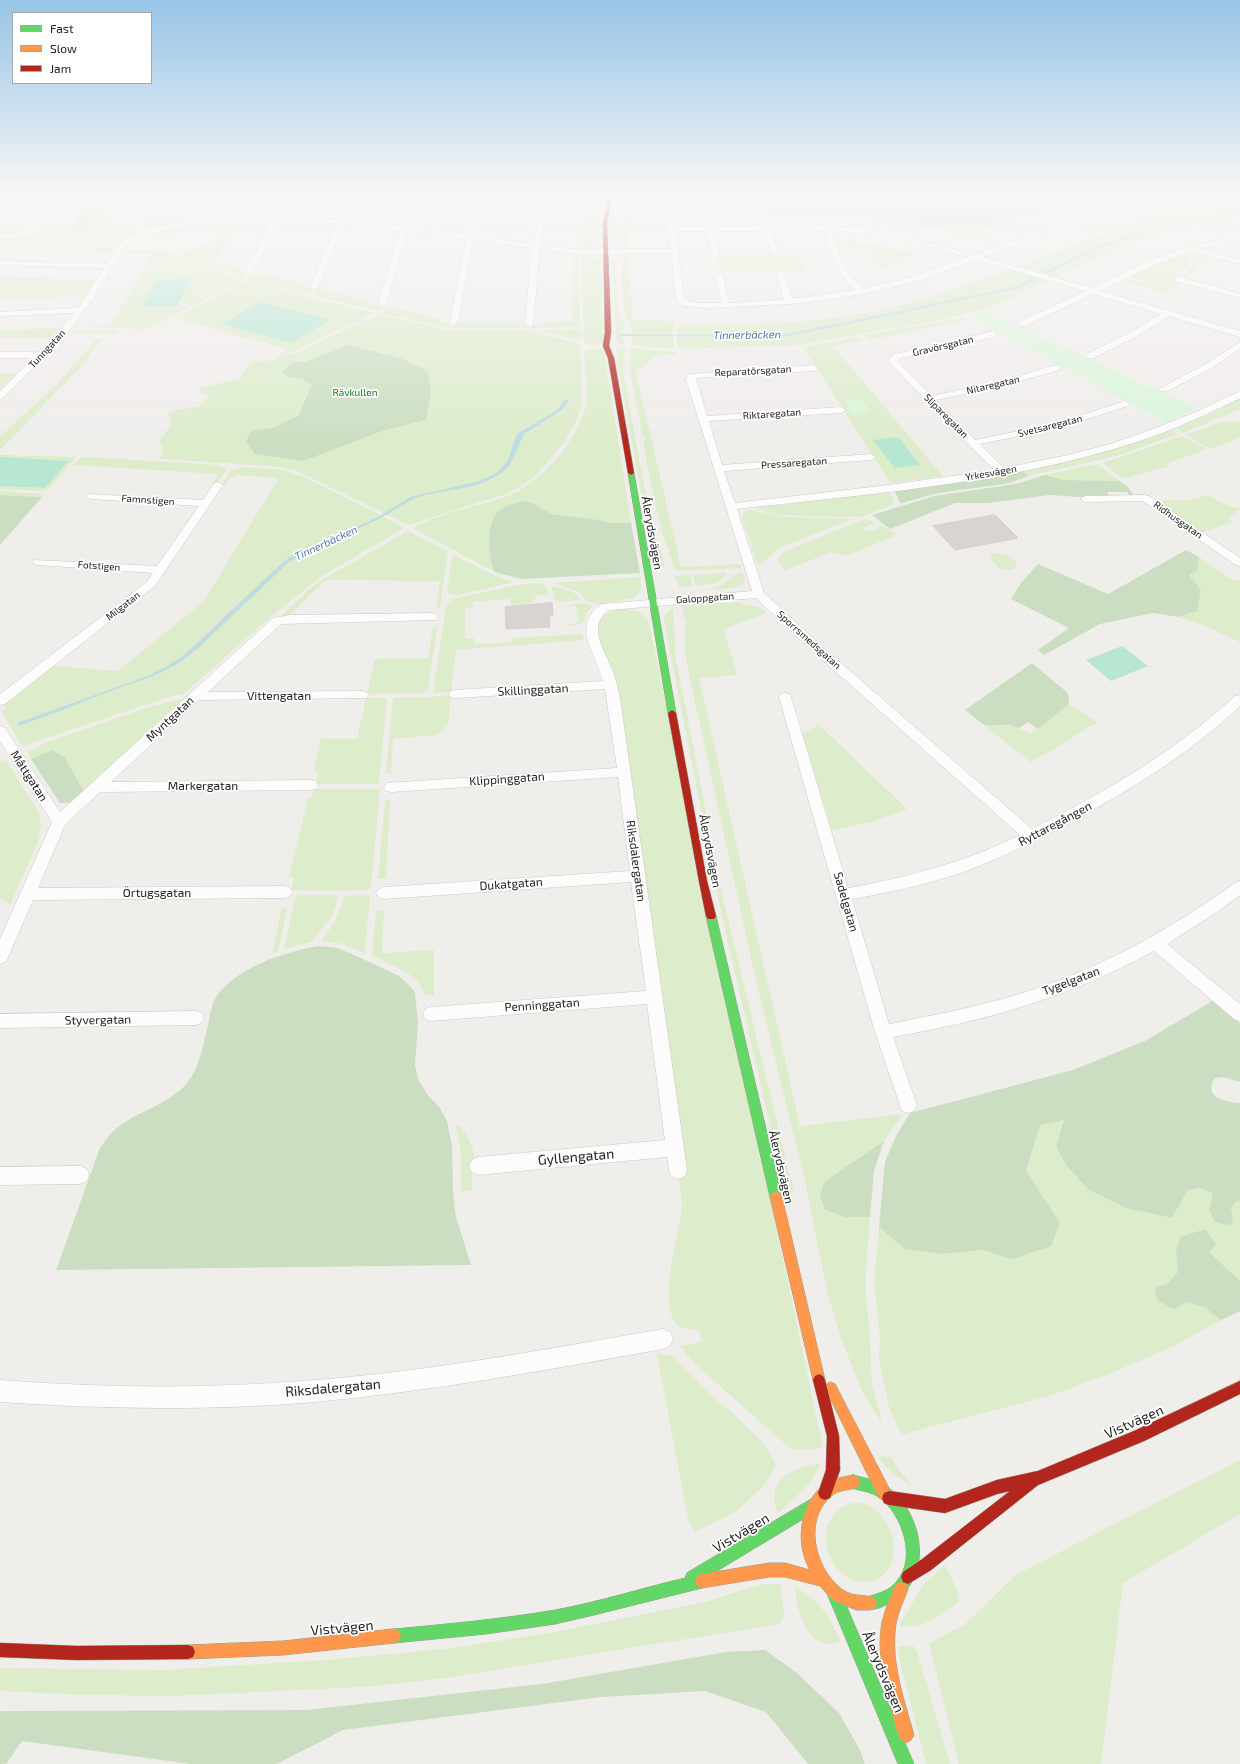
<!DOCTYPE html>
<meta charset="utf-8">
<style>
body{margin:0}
#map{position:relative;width:1240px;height:1764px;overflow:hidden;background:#f0eeeb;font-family:"Exo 2",sans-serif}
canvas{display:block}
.legend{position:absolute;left:12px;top:12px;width:140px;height:72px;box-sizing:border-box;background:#fff;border:1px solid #a7a7a7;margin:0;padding:5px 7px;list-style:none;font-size:12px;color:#222}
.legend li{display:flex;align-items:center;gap:8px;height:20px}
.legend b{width:20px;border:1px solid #a7a7a7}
</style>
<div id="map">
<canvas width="1240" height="1764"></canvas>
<ul class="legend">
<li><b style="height:5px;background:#63d668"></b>Fast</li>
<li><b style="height:5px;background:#ff974d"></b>Slow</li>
<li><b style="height:5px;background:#b3261e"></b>Jam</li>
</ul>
</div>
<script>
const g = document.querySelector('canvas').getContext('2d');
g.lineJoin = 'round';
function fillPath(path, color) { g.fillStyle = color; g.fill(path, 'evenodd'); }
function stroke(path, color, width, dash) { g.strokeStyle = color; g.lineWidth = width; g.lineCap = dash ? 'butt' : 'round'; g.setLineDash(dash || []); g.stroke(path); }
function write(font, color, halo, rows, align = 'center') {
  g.font = font + ' "Exo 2",sans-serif'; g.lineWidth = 3.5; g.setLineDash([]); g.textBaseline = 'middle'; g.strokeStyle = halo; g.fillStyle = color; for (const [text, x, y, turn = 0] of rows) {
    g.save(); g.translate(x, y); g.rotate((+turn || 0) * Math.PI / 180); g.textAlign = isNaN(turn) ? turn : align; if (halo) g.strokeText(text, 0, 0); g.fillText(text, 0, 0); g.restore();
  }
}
const grass = new Path2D(`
 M0,196H95L87,205L50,206L55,197L8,199L0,203Z
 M109,196H127L101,226H133L134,228L68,244L30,243V237L38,225L72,224L70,227L105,206L99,205Z
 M588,196H604L601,207L600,243L592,248L582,250Z
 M627,196L670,197L669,213L627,214L629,249H625L621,229L624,197Z
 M1226,196H1240V217C1174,224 1113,248 1054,278L1015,267L1139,221Z
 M678,197H757L762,214L674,215L675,198Z
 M613,212H617L615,232L618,247L615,244H612C609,235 608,221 613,212Z
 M145,217L150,219L202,218L149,228L141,226Z
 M238,222L216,262L239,268V270L246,273L244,279L193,261L181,254L217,240L220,233L203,227L218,223Z
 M197,224H200C188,228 169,239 158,232L172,228Z
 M991,226L974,235L1003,245L999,246L935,228Z
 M131,231H135L137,233L116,247L72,245Z
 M29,234L27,243L0,242V238Z
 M834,239L870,243L920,255L878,269L868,249L835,247Z
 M0,244L113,248L114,249L111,254L108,252L0,249Z
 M125,249L171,252L188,261L242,280L193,306L179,302L191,279L141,306L178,305L186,307L185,310L164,321L136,331L130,328L78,327L109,325L134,287L152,254L127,253L121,254Z
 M1190,253C1189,261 1187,267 1181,272C1164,289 1150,282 1129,277L1153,266Z
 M1194,253L1210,256L1187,277V280L1184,279L1183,275L1191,267Z
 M574,254H578L580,325L576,327L531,328V325H541V322H572Z
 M581,255L599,259L600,262L603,342L601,344L593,345L584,343Z
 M625,255H628L633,319L676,322L673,331L674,348L669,349L632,345L631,327L625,313L622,288L624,286H622V268Z
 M619,256L615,271L618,310L625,325L624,332H621V338H624V344H617L612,262Z
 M717,256H800L806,271L720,272Z
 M1009,269L1047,281L1002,303L982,310L940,320L798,345L681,349H678C676,339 675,333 680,324C738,324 797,325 855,315C909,306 959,289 1009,269Z
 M250,275H266L303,284V286L311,289L312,291L310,294H308L248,280Z
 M0,277L90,280L97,278L84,298L79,296L0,299Z
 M1127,278C1148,283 1160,286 1181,281L1165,293L1121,280Z
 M248,281L374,313H375L296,350L281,355L287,349L174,318L242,283ZM260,302L330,320L222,324Z
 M316,290H325L370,302V304L380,306L379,311L314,296Z
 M393,307L441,320V322L452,326L451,328L442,327L382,313L384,308Z
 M379,314L446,330H527L580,344L582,402L578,417L565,441L539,472L524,484L505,494L408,525L295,470L270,466L160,459L163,448L159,441L171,425L168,413C179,408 189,409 200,406L209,395L198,392L200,388L239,379L251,362L274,360L278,357L293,354ZM348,345L426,420L379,432L252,430L273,428L299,415L311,384L301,378H289L293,362H305Z
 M963,318L967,319L920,330L868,340L864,335Z
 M456,323H518V325H527V328H455Z
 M63,325L49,340L46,338L0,337V330L54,328Z
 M578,329L580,331L581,341L536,330Z
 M73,330L118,331L119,332L115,334L71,333Z
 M859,337L865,340L833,346L943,476L890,483L804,348L808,346Z
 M92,339H102L91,353L87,361L0,450V437L57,384L95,341Z
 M617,348L625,349L623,371L650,518L661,551L664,566L655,572L619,370Z
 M631,348L675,352L677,354L656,356L636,372L681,567L740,564L741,568L675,571C671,555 664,540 660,524C653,496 648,468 643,440H645V437H643L630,371Z
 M591,349H603L604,351L631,523H609L600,520L551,514L533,503L492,565L495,572L414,529L415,527C444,511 479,507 510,495C542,482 580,438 586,404C588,387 585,368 584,352Z
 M20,371L0,391V374H10Z
 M1240,398V409L1183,433L1175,428L1209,414Z
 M1223,421L1240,422V438L1210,449L1186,435Z
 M1171,429L1178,434L1120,455L1028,476L1023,471Z
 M1182,436L1207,449L1166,464L1169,466L1123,479L1103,463Z
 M0,455L76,457L48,490L41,491L0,489V486L45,488L0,457Z
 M87,457L218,465L225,468L226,470L217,484H212L219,474L74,465L80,458Z
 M1097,464L1119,481L1061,480L1058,478L1045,475Z
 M241,467L283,470L301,476L371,510L404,528L319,578L267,620L185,693L165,698L22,746L2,712L7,702L54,666L118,671L203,602L279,478L237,475L230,478L225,485H221L230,472Z
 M0,491L41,494L43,495L42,497L0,495Z
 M889,491L894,501L892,505L861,517H846L779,515L753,508Z
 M1209,495L1220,502L1240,509L1228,518L1232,522L1200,533L1162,506L1161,504L1164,500H1190Z
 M751,510L784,517L853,519L781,547L758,566L742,517L744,512Z
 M864,519L875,522L863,529L869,532L882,526L897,535L846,556L830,552L807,562L785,570L777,559L784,552Z
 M408,531L446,550L448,553L440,607L436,608L440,581L326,580L288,616L280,617L308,590L322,580Z
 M998,553C1007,554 1016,557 1017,567C1007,575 992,567 990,555Z
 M454,555L495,576L514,582L457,595L449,594L447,591L452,556Z
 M1199,557L1234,581L1240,579V642L1208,627L1178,617L1197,611L1201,590L1189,575L1197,571Z
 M742,572L745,579L743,584C733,590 719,589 708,590L722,585L737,573Z
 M725,573L727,575L717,583L696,586L693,575Z
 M690,575L692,586L679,587L675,576Z
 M641,577V590L635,597L630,599L597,604L588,602L579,592L553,583Z
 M534,583L542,584L547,587L548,595H536L535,599L526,604L511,605L510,599L473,602V607L465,608V638H474L475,644L512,642V638L581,634L583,636L584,640L456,650L451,692L433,693L446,606L451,600L456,598L519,585Z
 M551,586C560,588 579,591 580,600L560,602L553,598L554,594Z
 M741,602V604L758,607L767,613L724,629L737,675L699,678L800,1126L903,1114L884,1141L824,1182L845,1217H870L866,1271V1300L869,1320L872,1385L882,1421L880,1420L862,1391L841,1338L829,1299L818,1248L806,1185L756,981L688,670L685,652V626L687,625V622H685L682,605Z
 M580,603L593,606L587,612L583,623L569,626L568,624L578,623L576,606H563Z
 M673,608L676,660L723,898L794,1193L786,1194L723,921L664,621L665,615Z
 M622,609L637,611L648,619L823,1448L798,1450L791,1449L696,1365L679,1346L701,1342L699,1329C692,1330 684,1330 678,1325C656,1306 680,1231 682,1205C682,1197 680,1188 679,1180L686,1173L618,688L603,651L597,624C603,613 609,611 622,609Z
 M433,627H437V629L428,690L422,693L367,694L375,659L428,658Z
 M451,696L448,725L436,735L393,739L391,773H386L393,698Z
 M185,698L84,792L52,750L31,759L27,752L50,741L149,707Z
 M366,698H387L379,784H316L318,771H314L321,739H357Z
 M1069,704L1097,722L1055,749L1030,762L984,725C1004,725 1012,723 1030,734Z
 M817,723L907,809L875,821L832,831L803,735L804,732L817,726Z
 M6,760L39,813C42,824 41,832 38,842L10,905L0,898V761Z
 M314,789H380L371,888L368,890L324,891L291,890L294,877H289L308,798L312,797Z
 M390,800L386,878L378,879L385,801Z
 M296,895H336L338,898L332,916L311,942L284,949Z
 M366,895L370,896L365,952L364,953L339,943L321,941L336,920L344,896Z
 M282,907L287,908L278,952L272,954Z
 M384,910L382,953L434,950V995H426L414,977L372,955L376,911Z
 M1065,1120L1056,1147L1089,1190L1126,1208L1172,1218L1188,1190L1199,1188L1213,1193L1209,1210L1233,1220L1231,1208L1237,1201H1240V1281L1209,1252L1205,1229L1180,1237L1176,1252L1178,1272L1168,1283L1156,1288L1174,1309L1187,1302L1204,1307L1221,1320L1172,1347L1109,1374L1049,1396L903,1434L900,1432L889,1407L879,1360L880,1337L874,1284L879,1227L905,1249L942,1254L983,1250L1012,1258L1060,1223L1026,1172L1040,1124Z
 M456,1125L459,1126L466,1134L473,1149L474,1155L472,1168V1190L461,1191V1156Z
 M657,1354L673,1356L717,1401L728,1409L763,1442L776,1465L763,1487L734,1513L695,1532L688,1519Z
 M883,1456L891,1457L898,1469L913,1487C900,1479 888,1470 878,1458Z
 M1240,1460V1514L1123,1583L1101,1764H959L929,1643L964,1625L1017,1574Z
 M821,1463C812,1485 795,1498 778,1513C764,1479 793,1468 821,1463Z
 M853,1503C857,1503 862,1503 865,1504C888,1513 902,1546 889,1568C884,1576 876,1581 867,1582C827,1584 806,1516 853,1503Z
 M945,1565L957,1590L959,1600C952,1610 929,1623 918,1626C912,1627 905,1626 899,1626L923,1585Z
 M762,1584H780L784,1614L780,1624L438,1679L363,1687L174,1696L88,1695L0,1691V1668L163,1670L327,1660L454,1648L560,1631L705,1602Z
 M795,1587C820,1600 828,1616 841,1641C809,1656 796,1610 795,1587Z
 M912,1645L917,1651L950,1764H926L900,1661L898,1647Z`);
const forest = new Path2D(`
 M95,196H109L100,205L105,206L87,227L70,228Z
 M793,196H1084L991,226L935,228L895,220L836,213H766L761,197Z
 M348,345L400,358L428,371L431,392L426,420L379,432L303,461L255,454L246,441L252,430L273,428L299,415L311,385L301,378H289L282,371L293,362H305Z
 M1023,471L1028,476L1010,483L938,493L902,503H900L894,490Z
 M1045,475L1058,478L1062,480L1119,481L1128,487L1134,496H1130L1127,492H1107L1110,497H1079L1050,495L988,503H955L890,529L872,515L934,496L1016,484Z
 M0,495L42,497L0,545Z
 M523,501L533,503L551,514L600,520L609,523H631L640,573L521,579L495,572C488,559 486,524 497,513C503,507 514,503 523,501Z
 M1186,550L1199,557L1197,571L1189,575L1201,590L1197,611L1178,617L1153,613L1100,624L1044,655L1038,650L1069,628L1011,599L1021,583L1038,564L1108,594Z
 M1032,663L1068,693L1069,704L1038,729L1028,722L1019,728L1010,725H984L965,710Z
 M52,750L65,758L84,792L71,803H60L31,759Z
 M319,946L338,948L363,959L399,976L408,984L415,992L418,1023L415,1066L419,1081L427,1094L440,1108L447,1121L452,1146L453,1191L456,1217L471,1265L56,1270L100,1148C106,1140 110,1133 118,1127C140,1110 168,1105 187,1083C199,1069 202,1048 207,1030C209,1021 210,1012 213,1003C227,970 287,951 319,946Z
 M1214,1000L1240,1023V1082L1223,1077L1215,1078C1202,1098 1226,1102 1240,1103V1201H1237L1231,1208L1233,1220L1231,1226L1215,1222L1209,1210L1213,1193L1199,1188L1188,1190L1172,1218L1126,1208L1089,1190L1067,1166L1056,1147L1064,1120L1040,1125L1026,1171L1060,1223L1051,1246L1012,1259L983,1250L942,1254L905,1249L879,1227L885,1162L896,1136L910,1113L1073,1070L1145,1041Z
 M884,1141L874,1171L870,1217H845L825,1210L820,1195L824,1182Z
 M1205,1229L1216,1244L1209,1252L1240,1281V1311L1221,1320L1204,1307L1187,1302L1174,1309L1157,1300L1155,1288L1168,1283L1178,1272L1176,1252L1180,1237Z
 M765,1650L797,1673L839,1713L860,1750L865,1764H808L766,1712L705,1691L601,1697L343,1730L277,1764H191L22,1741L6,1764H0V1711L306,1710L542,1684L726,1652Z`);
const park = new Path2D(`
 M985,312L989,313L1016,326L997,332L971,318L972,316Z
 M1020,327L1197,409L1166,422L1000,334Z
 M862,399L871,412L853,414L845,401Z`);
const pitch = new Path2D(`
 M191,279L177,306H141L156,280Z
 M260,302L330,320L292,343L221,324Z
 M898,437L920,465L895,468L873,440Z
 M0,457L68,461L45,488L0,486Z
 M1122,646L1148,666L1111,681L1086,660Z`);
const water = new Path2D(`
 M1240,211V213C1217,218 1193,221 1170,226C1127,237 1087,254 1047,274L1042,272L1101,244L1167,225Z
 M1032,278L1036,280L1020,288L785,337L621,336V334L762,336L783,334L842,323L1013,287Z
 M565,399L569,401L562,410L524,434L509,466L500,474L487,481L473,486L425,495L413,499L379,519L305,553L289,562L196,650C168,674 145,678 111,691C80,703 50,715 19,726L17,723L145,677C163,669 177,661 192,648L271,573L290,557L380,516L410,497L476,482L491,476L499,471L508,460L517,434L557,410Z`);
const stream = new Path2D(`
 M72,232L102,196`);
const building = new Path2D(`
 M995,515L1018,538L955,550L933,526Z
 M552,603L553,615H549L550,627L506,629L505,607Z`);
const street = new Path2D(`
 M157,196H163L141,226L149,230L166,225L208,218L225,196H231L215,218H273L288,196H294L281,218L339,219L352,196H358L345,219L402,227L415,196H421L409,228L467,235L479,196H485L474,236L533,244L543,196H549L540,245L580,250L670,249L666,214L670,212L674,214L675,227L828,226L861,228L889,232L975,255L1105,208L1148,196H1158L1157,197L1109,210L983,257L1092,288L1151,260L1188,247L1240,235V239L1200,249L1240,260V264L1192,251L1157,264L1100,291L1240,331V337L1169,316L1139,335L1093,358H1087L1086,356L1087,354L1133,331L1161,314L1093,294L1025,326H1019V322L1085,291L976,260L921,280L898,286L862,294L827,300L789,304L708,308L685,306L679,304L676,300L671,253L580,254L540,249L533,324L529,327L525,324L532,248L473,240L458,322L454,325L450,322L466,239L407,232L386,304L382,306L378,304L400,231L344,223L318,287L314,289L310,287L337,223H278L253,271L249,273L245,271L271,223L210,222L167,229L139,239L123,249L94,297L69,331L3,398L0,399V391L34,358H0V352H39L63,327L74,313L0,316V312L78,308L104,268L0,265V261L107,264C117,248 124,239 142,232L136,231L133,226ZM825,230C831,254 838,274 856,290L792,299L785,274L781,272L777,274L784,300L729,303L723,275L719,273L715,275L721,303H694L684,299L676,231H707L711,254L715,256L719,254L714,231H764L771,253L775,255L779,253L771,231ZM832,230L889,236L968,257L915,276L863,289C845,272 838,254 832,230Z
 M49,210L53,212L36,233L21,237L0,238V234C30,232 27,233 47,211Z
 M1175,277H1181L1240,294V298L1175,281Z
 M993,331L997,334L996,336L931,353L901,358L897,361L932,396L1001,381L1056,365L1059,366L1060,368L1059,370L1003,386L936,400L975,440L1057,423L1125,401L1130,404L1128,406L1062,427L980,444L1004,468L1068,455L1110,444L1153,429L1196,412L1240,391V398C1214,411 1188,423 1160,434C1028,482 877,493 737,509L764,593L826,650L1032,829C1105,792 1174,752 1235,696L1240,695V706C1186,757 1123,795 1057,829C1025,846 992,862 958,874C923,885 888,893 852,899L889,1024C933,1015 979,1007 1022,993C1100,969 1169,930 1235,883L1240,881V895L1217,912L1167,944L1240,1004V1021L1234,1019L1154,951C1111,974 1067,993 1021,1007C980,1020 936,1029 893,1037L917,1105L914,1111L908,1113L902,1111L875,1032L779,697L780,694L785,693L790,694L791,697L848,888C908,877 965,862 1020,835L818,656L756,598L609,610C586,625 605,652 613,671C616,680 618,689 620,698L687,1170L685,1176L678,1179L671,1176L669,1170L667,1157L478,1175L472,1172L469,1166L472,1160L478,1157L665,1140L647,1004L431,1021L425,1019L423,1014L425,1009L431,1007L646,991L631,882L384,899L379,897L376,893L379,889L384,887L630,871L618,777L391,792L386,791L384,787L386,783L617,768L605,689L455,698L450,697L449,694L450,691L455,690L603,681C596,654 570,625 602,604L752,591L686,379L689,374L814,365L818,368L814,371L696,378L707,416L841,407L846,410L841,413L709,421L722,465L871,454L876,457L871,460L724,471L735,503L889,485L994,470L888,361L890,357L895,354L931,347Z
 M1240,342V349L1210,369L1167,391H1161L1159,389L1204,365Z
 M218,482L223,485L155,586L5,704L0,705V694L147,582L153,573L38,565L34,564L32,562L34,560L157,566L199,506L91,499L87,498L86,496L87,494L203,500L214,483Z
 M1145,495L1149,496L1240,558V566L1236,565L1143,501L1085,502L1080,499L1085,496Z
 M432,613L436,614L438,617L436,620L281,624L208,692L362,691L367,692L368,695L367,698L199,700L111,782L311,780L316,781L318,785L316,789L311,790L100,792L65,825L38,888L285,886L290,888L293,892L290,896L285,898L33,900L6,962L0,964V939L52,822L0,741V726L5,728L60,812L273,618L290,615Z
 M196,1011L202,1013L204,1018L202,1023L196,1025L0,1028V1014Z
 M80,1166L87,1169L89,1175L87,1181L80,1184L0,1185V1167Z
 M663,1329L670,1332L673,1339L670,1346L663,1349C547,1370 432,1391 315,1402C210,1411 105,1409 0,1402V1380C105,1388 210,1389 315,1380C432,1371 547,1349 663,1329Z`);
const fast = new Path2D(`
 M631,471L634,473L676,713L672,716L668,713L628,473Z
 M711,912L714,913L716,916L782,1197L780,1201L776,1202L772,1201L770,1197L706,916L708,913Z
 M853,1475C865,1478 880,1481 890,1489C925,1517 934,1582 888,1604C880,1608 873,1611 865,1608L863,1603L865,1598C877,1593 889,1592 897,1581C917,1557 902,1515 880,1498C871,1491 859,1491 848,1487L846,1482L848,1477Z
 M815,1497L820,1499L822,1504L820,1509L707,1577L709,1581L707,1586L702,1588L594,1615L555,1624L486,1634L394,1643L389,1641L387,1636L389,1631L394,1629C448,1624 502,1619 555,1610C599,1602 642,1588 685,1578L687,1573Z
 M833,1584L838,1586L914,1764H898L826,1591L828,1586Z`);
const slow = new Path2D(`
 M776,1192L780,1193L782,1197L825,1380L823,1384L819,1386L815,1384L813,1380L770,1197L772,1193Z
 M831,1382L835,1384L889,1488L891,1493L889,1498L884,1500L879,1498L827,1392L825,1388L827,1384Z
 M853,1475L858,1477L860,1482L858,1487C851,1490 840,1490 834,1494C802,1517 814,1569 843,1590C853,1597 864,1594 875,1598L877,1603L875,1608L870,1610H856L833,1600L820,1586L785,1577H769L702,1588L697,1586L695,1581L697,1576L702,1574L769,1563H785L810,1570C794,1542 800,1502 826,1483C833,1478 845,1477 853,1475Z
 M901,1582L906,1584L908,1589C904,1600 898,1612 896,1624C890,1661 904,1699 914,1735L911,1740L906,1743L901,1740L898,1735C889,1699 875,1660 882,1622C885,1609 891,1596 896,1584Z
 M394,1629L399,1631L401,1636L399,1641L394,1643L283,1655L188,1659L183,1657L181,1652L183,1647L188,1645L283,1641Z`);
const jam = new Path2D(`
 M608,196H612L607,224L611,332L609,346L614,358L634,473L631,475L628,473L608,358L603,346L605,332L603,224Z
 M672,710L676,713L707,881L716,916L714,919H708L706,916L699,881L668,713Z
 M819,1374L823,1376L825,1380L839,1436L840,1470L830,1498L825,1500L820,1498L818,1493L826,1470L827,1436L813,1380L815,1376Z
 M1240,1381V1394L1144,1441L1038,1485L931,1570L908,1584L903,1582L901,1577L903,1572L921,1560L1010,1491L997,1494L945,1513L889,1505L884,1503L882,1498L884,1493L889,1491L945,1499L997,1480L1038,1471L1134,1431Z
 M0,1643L77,1646L188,1645L193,1647L195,1652L193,1657L188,1659L77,1660L0,1657Z`);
const farStreetnames = [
 ["Gravörsgatan",943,346,-13],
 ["Tunngatan",47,349,-47],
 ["Reparatörsgatan",753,371,-3],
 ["Nitaregatan",993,385,-13],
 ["Riktaregatan",772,414,-4],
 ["Sliparegatan",946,416,45],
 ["Svetsaregatan",1050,426,-14],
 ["Pressaregatan",794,463,-4],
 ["Yrkesvägen",991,473,-10],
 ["Famnstigen",148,500,4],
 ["Ridhusgatan",1178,520,35],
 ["Fotstigen",99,566,4],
 ["Galoppgatan",705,598,-4],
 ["Milgatan",123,606,-38],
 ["Sporrsmedsgatan",809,640,42]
];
const farParknames = [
 ["Rävkullen",355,393]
];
const farWaternames = [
 ["Tinnerbäcken",747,335,-1],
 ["Tinnerbäcken",326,543,-25]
];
const streetNames = [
 ["Ålerydsvägen",652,533,80],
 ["Skillinggatan",533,690,-3],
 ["Vittengatan",279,696],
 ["Myntgatan",170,719,-43],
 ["Måttgatan",29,776,57],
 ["Klippinggatan",507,779,-4],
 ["Markergatan",203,786],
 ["Ryttaregången",1055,824,-28],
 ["Ålerydsvägen",710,851,79],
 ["Riksdalergatan",636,861,82],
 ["Dukatgatan",511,884,-4],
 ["Örtugsgatan",157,893],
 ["Sadelgatan",846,902,74],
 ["Tygelgatan",1071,981,-21],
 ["Penninggatan",542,1005,-4],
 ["Styvergatan",98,1020,-1],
 ["Ålerydsvägen",781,1167,77]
];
const nearStreetnames = [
 ["Gyllengatan",576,1157,-5],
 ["Riksdalergatan",333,1388,-5],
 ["Vistvägen",1134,1422,-24],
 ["Vistvägen",741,1533,-31],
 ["Vistvägen",342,1628,-5],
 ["Ålerydsvägen",883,1672,67]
];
fillPath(grass, '#ddeccb');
fillPath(forest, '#cbdec1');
fillPath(park, '#daf5da');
fillPath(pitch, '#b7e6d2');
fillPath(water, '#bfdbe3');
stroke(stream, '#bfdbe3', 2.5);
fillPath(building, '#d7d4d2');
stroke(building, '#d3d0cc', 1);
stroke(street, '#c9c8c7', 1);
stroke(fast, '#999a82', 1);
stroke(slow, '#999a82', 1);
stroke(jam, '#999a82', 1);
fillPath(street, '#fdfcfc');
fillPath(fast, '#63d668');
fillPath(slow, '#ff974d');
fillPath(jam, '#b3261e');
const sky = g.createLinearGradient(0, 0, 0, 443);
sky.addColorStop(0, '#97c4e6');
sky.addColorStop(0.44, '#f8f7f6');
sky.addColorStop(1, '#f8f7f600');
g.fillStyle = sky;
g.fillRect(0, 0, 1240, 443);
write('10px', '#222', '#fff', farStreetnames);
write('10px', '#0c8416', '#fff', farParknames);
write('italic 11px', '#4a7aab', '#fff', farWaternames);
write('12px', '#222', '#fff', streetNames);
write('14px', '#222', '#fff', nearStreetnames);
</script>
